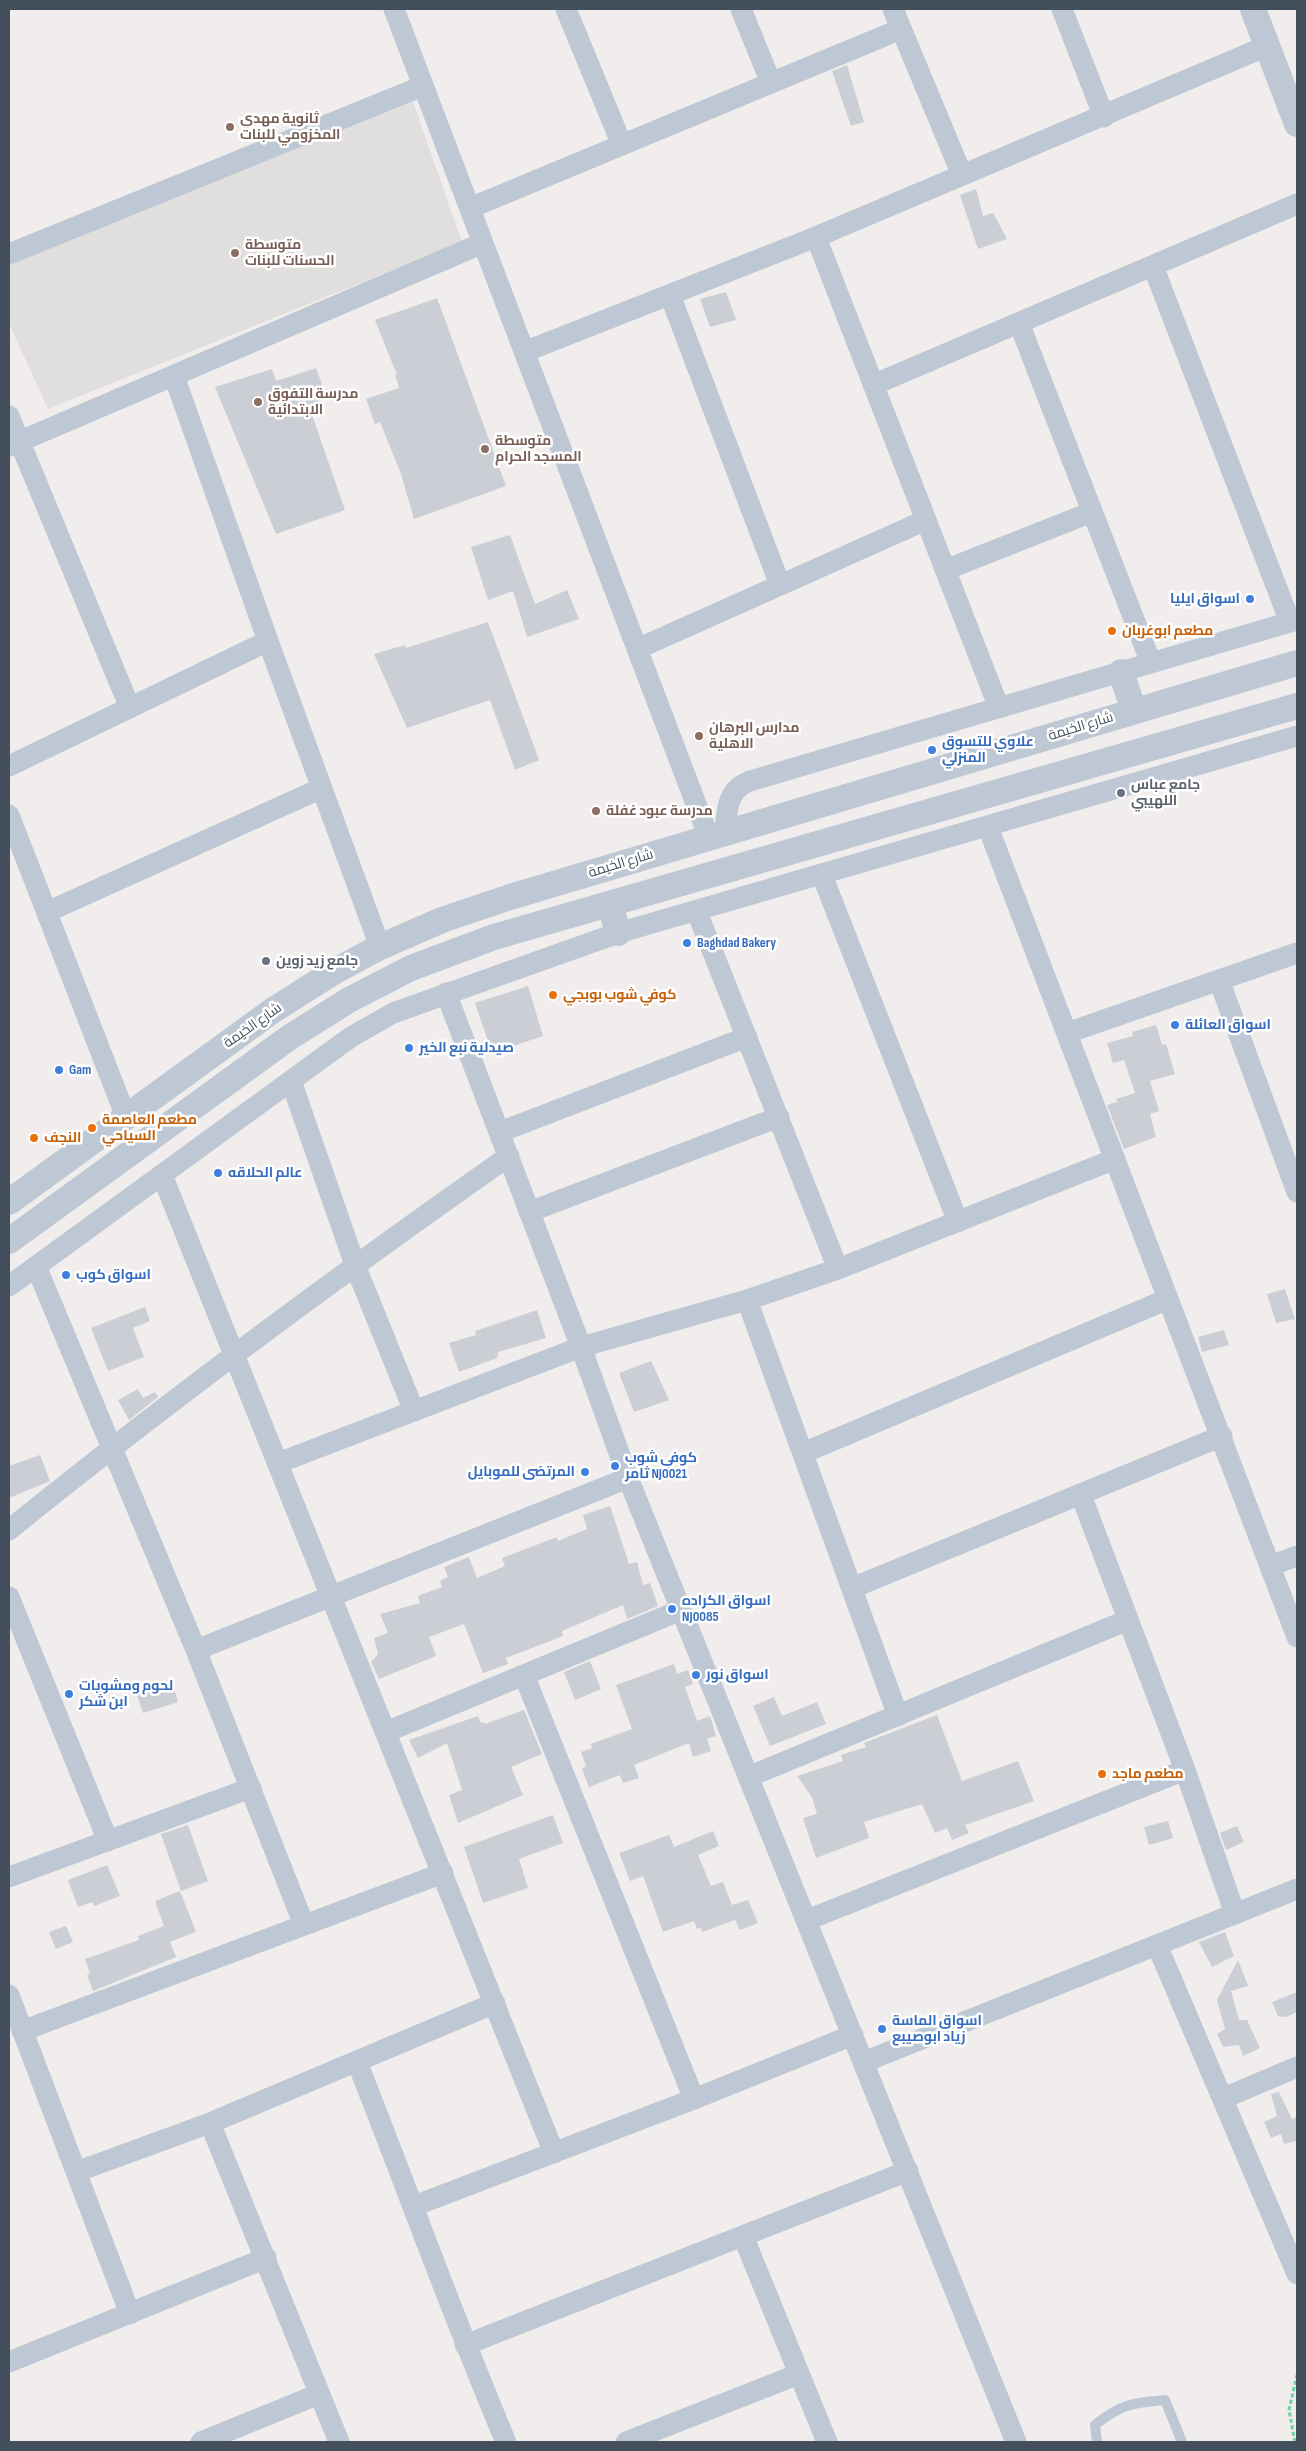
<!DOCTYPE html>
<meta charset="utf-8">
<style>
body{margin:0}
#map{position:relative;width:1306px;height:2451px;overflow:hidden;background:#f0edec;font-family:"Sofia Sans Condensed",sans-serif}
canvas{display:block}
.frame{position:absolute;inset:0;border:10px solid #434f5c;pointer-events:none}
</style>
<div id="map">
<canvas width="1306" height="2451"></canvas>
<div class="frame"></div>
</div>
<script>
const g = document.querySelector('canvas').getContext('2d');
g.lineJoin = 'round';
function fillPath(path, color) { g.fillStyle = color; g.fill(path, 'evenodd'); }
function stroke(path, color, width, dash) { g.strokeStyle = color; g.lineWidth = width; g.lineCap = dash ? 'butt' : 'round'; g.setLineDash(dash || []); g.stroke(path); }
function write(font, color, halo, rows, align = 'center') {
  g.font = font + ' "Sofia Sans Condensed",Cairo,sans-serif'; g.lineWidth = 5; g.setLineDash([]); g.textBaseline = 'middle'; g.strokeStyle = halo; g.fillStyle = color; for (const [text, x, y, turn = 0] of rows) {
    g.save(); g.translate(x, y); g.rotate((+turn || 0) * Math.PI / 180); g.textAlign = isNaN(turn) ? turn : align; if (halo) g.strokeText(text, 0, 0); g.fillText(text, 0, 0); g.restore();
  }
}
const education = new Path2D(`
 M413,102L462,242L48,409L9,323V264Z`);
const building = new Path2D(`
 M847,65L864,122L851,126L832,71Z
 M976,189L983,216L993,213L1007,239L978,249L960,195Z
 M726,292L736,320L710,327L700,299Z
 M437,298L506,486L414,519L401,474L380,422L375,424L366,399L399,388L395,375H397L375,320Z
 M316,368L327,398L309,406L345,510L276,534L215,387L272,369L276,381Z
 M510,535L535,604L567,590L579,619L527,637L513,591L488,600L471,547Z
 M488,622L539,760L515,770L490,700L407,728L374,654L405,645L406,648Z
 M528,986L543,1036L492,1053L475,1003Z
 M1156,1025L1162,1045L1166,1044L1175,1074L1150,1081L1159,1111L1150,1114L1156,1137L1124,1149L1107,1105L1117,1102L1116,1099L1135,1093L1124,1060L1113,1063L1107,1043L1133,1036L1132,1032Z
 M1285,1289L1295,1319L1276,1323L1267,1294Z
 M145,1307L150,1321L133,1328L144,1357L108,1371L91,1328Z
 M537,1310L546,1338L498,1352L497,1358L459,1372L449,1343L476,1335L475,1331Z
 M1224,1330L1229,1345L1202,1352L1198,1337Z
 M651,1361L669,1400L634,1412L619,1373Z
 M138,1389L143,1398L155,1392L158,1397L129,1420L118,1400Z
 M40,1455L50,1481L9,1498V1466Z
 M610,1506L629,1564L637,1562L643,1585L650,1583L658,1606L627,1619L623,1605L562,1631L563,1636L506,1658L508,1664L483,1673L464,1624L429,1637L436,1656L379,1679L371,1662L378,1654L374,1638L388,1633L380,1614L420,1603L418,1596L442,1587L440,1581L448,1577L444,1567L469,1557L477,1578L505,1566L502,1558L557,1537L558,1541L587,1529L583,1515Z
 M590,1661L601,1689L575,1700L564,1672Z
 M674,1664L677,1674L688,1670L693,1684L685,1687L697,1721L710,1716L716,1736L707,1739L711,1751L693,1757L689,1743L634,1765L639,1778L623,1783L620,1775L589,1787L582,1769L586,1766L581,1752L592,1748L591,1744L632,1729L616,1685Z
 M173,1684L178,1702L143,1713L137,1695Z
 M774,1697L782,1716L817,1702L826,1724L770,1746L753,1706Z
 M524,1710L542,1754L511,1767L523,1795L458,1823L449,1795L462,1790L447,1743L418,1758L409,1740L478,1716L481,1723L485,1722V1724Z
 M937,1715L962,1781L1018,1761L1034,1801L965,1825L969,1833L952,1840L947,1828L935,1833L922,1804L864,1822L869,1838L816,1858L803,1818L817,1814L812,1797L797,1776L843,1761L841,1755L866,1747L864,1743Z
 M553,1815L563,1843L519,1859L528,1888L483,1903L464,1847Z
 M1168,1821L1173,1838L1149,1845L1144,1827Z
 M188,1825L208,1881L181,1891L161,1834Z
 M1237,1826L1244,1842L1226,1850L1220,1833Z
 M713,1831L719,1846L698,1855L711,1886L723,1882L732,1905L748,1900L758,1923L740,1930L735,1920L702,1932L701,1928L697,1929L694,1921L663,1932L643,1876L630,1881L619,1853L669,1835L674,1847Z
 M107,1865L120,1896L94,1906L92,1902L78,1907L68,1880Z
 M180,1891L196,1932L170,1942L176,1957L93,1991L87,1975L90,1974L85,1959L139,1940L138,1936L164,1926L155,1901Z
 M66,1926L73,1942L56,1949L49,1932Z
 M1225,1932L1234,1956L1212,1967L1199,1942Z
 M1238,1960L1248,1986L1231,1991L1239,2020H1247L1260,2048L1243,2056L1239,2045L1223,2047L1217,2034L1225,2029L1217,2000Z
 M1297,1992V2012L1286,2017L1278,2016L1272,2002Z
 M1279,2092L1292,2119L1297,2117V2141L1284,2144L1281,2134L1271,2138L1264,2122L1277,2116L1271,2094Z`);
const path = new Path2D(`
 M1295,2442L1289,2410L1297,2375`);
const service = new Path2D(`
 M1097,2442L1095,2425C1121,2404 1132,2403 1165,2400L1182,2442`);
const minor = new Path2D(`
 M394,9L709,838
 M566,9L622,145
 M741,9L771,83
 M893,9L962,175
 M1062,9L1104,117
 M470,208L901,29
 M816,237L999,708
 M9,254L423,86
 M1153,266L1290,622
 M670,295L780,585
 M1019,323L1151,663
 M524,352L816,237L1267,46
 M174,376L268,641L380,947
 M873,385L1297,204
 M9,416L130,708
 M9,446L483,243
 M945,570L1092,512
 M637,649L926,520
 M9,766L268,641
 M9,815L126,1117
 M988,827L1297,1637
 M725,833C727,811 726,790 750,781L1297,620
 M822,875L958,1222
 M47,912L322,788
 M697,912L838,1269
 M1219,980L1297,1192
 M446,993L581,1347L628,1478L1016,2442
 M1067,1033L1297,953
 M291,1081L355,1265L414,1411
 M500,1132L747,1037
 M162,1175L554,2153
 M529,1212L779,1117
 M36,1266L196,1650L304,1925
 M9,1286L351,1037L393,1013L618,933L1297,736
 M747,1300L898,1716
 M803,1453L1168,1299
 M278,1463L581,1347L747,1300L838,1269L1115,1159
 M1081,1495L1185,1770L1235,1914
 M9,1530C171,1399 338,1276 509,1156
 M1270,1566L1297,1556
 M852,1588L1222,1436
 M9,1597L108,1841
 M196,1650L628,1478
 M524,1675L694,2099
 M386,1732L681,1610
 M748,1777L1128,1620
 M9,1877L251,1788
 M807,1920L1185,1770
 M1157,1945L1297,2274
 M9,1995L130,2314
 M22,2031L443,1873
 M357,2062C407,2188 453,2317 506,2442
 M864,2062L1297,1889
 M1224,2098L1297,2067
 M210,2123L339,2442
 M76,2172L210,2123L495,2003
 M414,2206L694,2099L853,2035
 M743,2236L827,2442
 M465,2345L908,2171
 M9,2362L266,2258
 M201,2442L319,2394
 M626,2442L799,2374`);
const tertiary = new Path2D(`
 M1253,9L1297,124
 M1121,672L1134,711
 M610,904L618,933
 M9,1202L272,1011L335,971L380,947L442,920L510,897L1297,663
 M9,1241L290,1037L349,1000L411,968L494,937L1297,706`);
const markers = [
 [230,127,5,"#8d6e63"],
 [235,253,5,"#8d6e63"],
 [258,402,5,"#8d6e63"],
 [485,449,5,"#8d6e63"],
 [1250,599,5,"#3f7fe0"],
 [1112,631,5,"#e8710a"],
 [699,736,5,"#8d6e63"],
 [932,750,5,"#3f7fe0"],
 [1121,793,5,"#6b7280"],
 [596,811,5,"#8d6e63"],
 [687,943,5,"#3f7fe0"],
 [266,961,5,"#6b7280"],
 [553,995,5,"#e8710a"],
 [1175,1025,5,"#3f7fe0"],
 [409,1048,5,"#3f7fe0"],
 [59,1070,5,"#3f7fe0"],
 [92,1128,5,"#e8710a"],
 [34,1138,5,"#e8710a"],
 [218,1173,5,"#3f7fe0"],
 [66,1275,5,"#3f7fe0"],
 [615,1466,5,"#3f7fe0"],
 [585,1472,5,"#3f7fe0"],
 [672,1609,5,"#3f7fe0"],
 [696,1675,5,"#3f7fe0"],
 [69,1694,5,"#3f7fe0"],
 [1102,1774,5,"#e8710a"],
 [882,2029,5,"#3f7fe0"]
];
const educationNames = [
 ["ثانوية مهدي",240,119],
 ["المخزومي للبنات",240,135],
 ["متوسطة",245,245],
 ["الحسنات للبنات",245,261],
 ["مدرسة التفوق",268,394],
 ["الابتدائية",268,410],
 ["متوسطة",495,441],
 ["المسجد الحرام",495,457],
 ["مدارس البرهان",709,728],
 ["الاهلية",709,744],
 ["مدرسة عبود غفلة",606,811]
];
const shopNames = [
 ["اسواق ايليا",1240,599,"right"],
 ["علاوي للتسوق",942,742],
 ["المنزلي",942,758],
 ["Baghdad Bakery",697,943],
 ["اسواق العائلة",1185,1025],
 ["صيدلية نبع الخير",419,1048],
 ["Gam",69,1070],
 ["عالم الحلاقه",228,1173],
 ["اسواق كوب",76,1275],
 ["كوفي شوب",625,1458],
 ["ثامر NJ0021",625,1474],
 ["المرتضى للموبايل",575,1472,"right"],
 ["اسواق الكراده",682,1601],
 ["NJ0085",682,1617],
 ["اسواق نور",706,1675],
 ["لحوم ومشويات",79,1686],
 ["ابن شكر",79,1702],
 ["اسواق الماسة",892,2021],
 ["زياد ابوصيبع",892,2037]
];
const foodNames = [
 ["مطعم ابوغربان",1122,631],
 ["كوفي شوب بوبجي",563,995],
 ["مطعم العاصمة",102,1120],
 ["السياحي",102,1136],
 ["النجف",44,1138],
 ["مطعم ماجد",1112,1774]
];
const streetNames = [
 ["شارع الخيمة",1081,727,-17],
 ["شارع الخيمة",621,864,-17],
 ["شارع الخيمة",253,1026,-35]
];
const worshipNames = [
 ["جامع عباس",1131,785],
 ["اللهيبي",1131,801],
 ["جامع زيد زوين",276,961]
];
fillPath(education, '#e1dede');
fillPath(building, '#cbced5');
stroke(path, '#6ad4a7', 3, [4, 2.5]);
stroke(service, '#bec8d4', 10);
stroke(minor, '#bec8d4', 21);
stroke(tertiary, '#bec8d4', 26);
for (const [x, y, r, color] of markers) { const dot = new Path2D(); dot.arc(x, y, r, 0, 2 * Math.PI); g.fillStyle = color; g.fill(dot); stroke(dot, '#fff', 2); }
write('bold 14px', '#785e54', '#fff', educationNames, 'left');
write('bold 14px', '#366cbe', '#fff', shopNames, 'left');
write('bold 14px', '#c56008', '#fff', foodNames, 'left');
write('14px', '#434f5c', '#fff', streetNames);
write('bold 14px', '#5b616d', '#fff', worshipNames, 'left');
</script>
